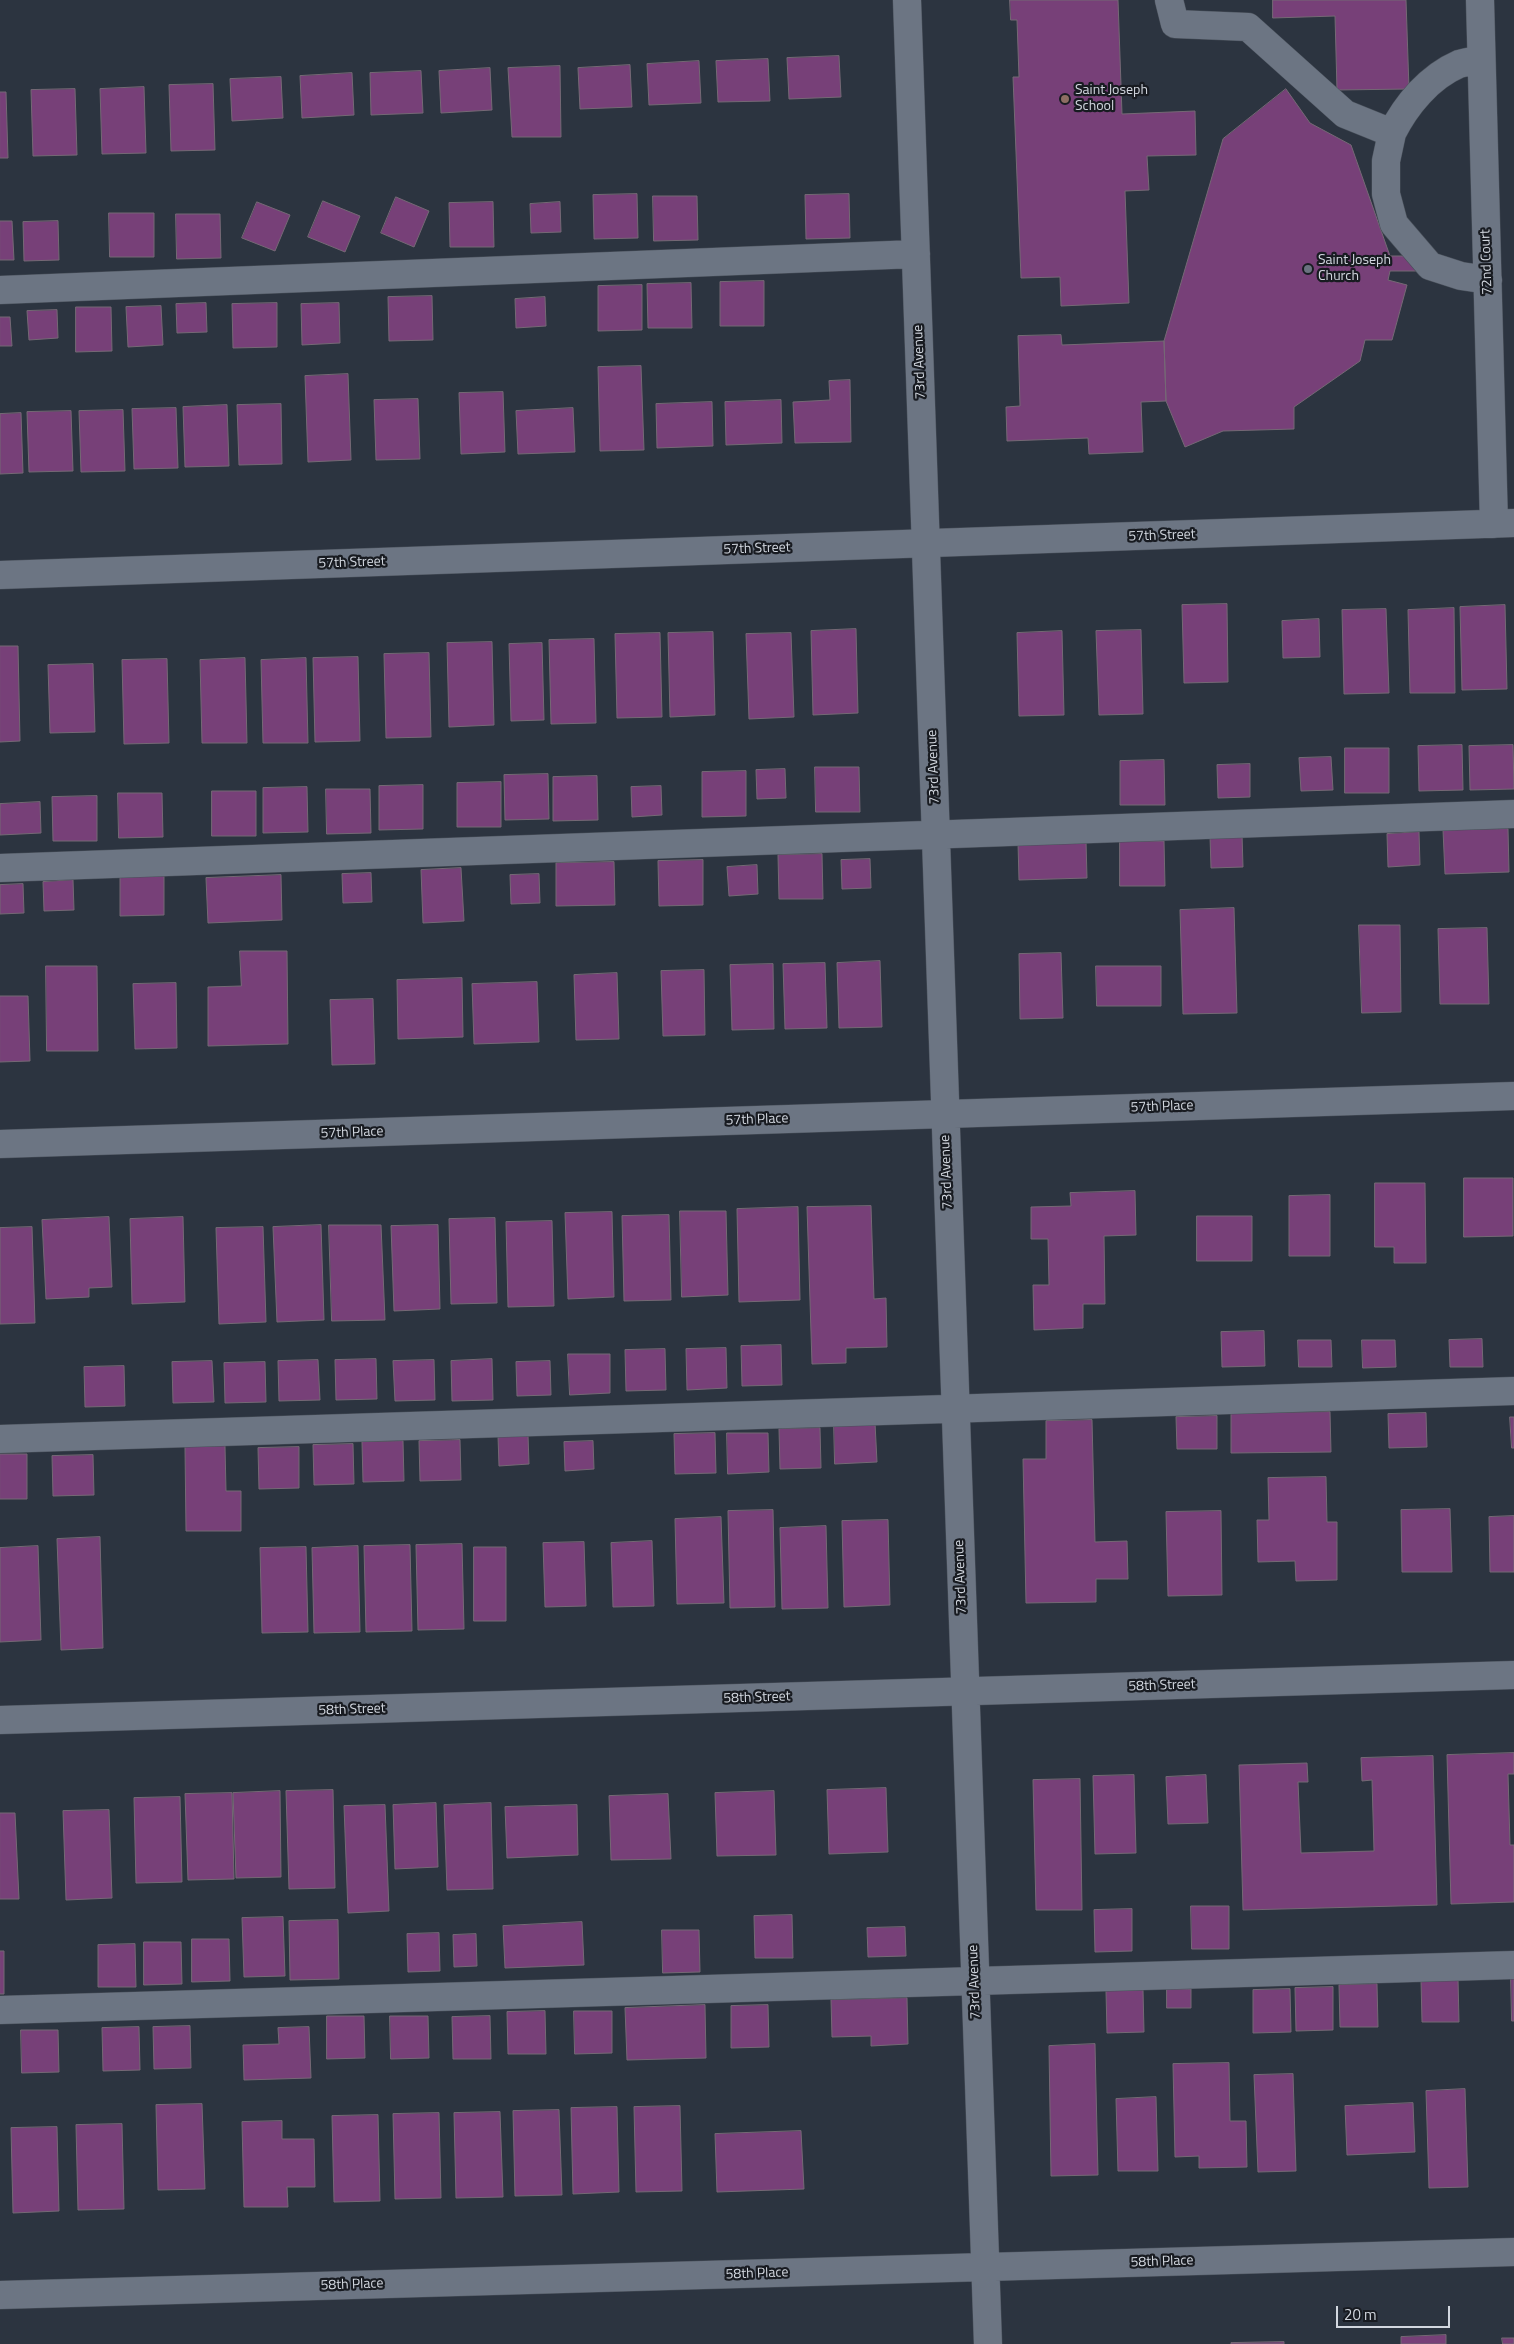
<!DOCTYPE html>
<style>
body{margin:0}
#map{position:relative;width:1514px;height:2344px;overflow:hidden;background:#2c3440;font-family:"Titillium Web",sans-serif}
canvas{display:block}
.scale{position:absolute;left:1336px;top:2306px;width:114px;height:22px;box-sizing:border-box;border:2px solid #d2d7df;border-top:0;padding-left:6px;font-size:15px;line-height:18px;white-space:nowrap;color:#d2d7df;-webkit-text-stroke:4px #181b21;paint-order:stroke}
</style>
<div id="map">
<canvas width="1514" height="2344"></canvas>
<div class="scale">20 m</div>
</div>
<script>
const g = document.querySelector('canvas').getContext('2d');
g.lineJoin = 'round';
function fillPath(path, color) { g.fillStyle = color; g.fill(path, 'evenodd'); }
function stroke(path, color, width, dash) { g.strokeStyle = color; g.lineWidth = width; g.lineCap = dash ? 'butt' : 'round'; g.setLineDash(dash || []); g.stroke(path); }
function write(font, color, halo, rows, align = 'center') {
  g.font = font + ' "Titillium Web",sans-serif'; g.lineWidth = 4.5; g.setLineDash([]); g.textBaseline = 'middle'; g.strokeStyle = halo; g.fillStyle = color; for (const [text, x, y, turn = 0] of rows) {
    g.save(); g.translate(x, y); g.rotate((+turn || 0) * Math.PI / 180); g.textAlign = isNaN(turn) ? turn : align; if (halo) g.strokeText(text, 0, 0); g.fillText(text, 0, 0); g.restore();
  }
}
const building = new Path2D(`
 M1010,0H1118L1122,114L1195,111L1196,155L1147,156L1149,190L1125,191L1129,303L1061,306L1060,277L1021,278L1013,77H1019L1017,20H1011Z
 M1273,0H1406L1409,89L1337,90L1335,16L1273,18Z
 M839,56L841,97L789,99L787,58Z
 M768,59L770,101L718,102L716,61Z
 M699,61L701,103L649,105L647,64Z
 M630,65L632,107L580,109L578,68Z
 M560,66L561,137H512L508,68Z
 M490,68L492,110L441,113L439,71Z
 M421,71L423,113L371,115L370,73Z
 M352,73L354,115L302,118L300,76Z
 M281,77L283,118L232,121L230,79Z
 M213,84L215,150L171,151L169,85Z
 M144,87L146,153L102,154L100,89Z
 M75,89L77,155L33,156L31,90Z
 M1286,89L1310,123L1351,145L1390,256H1428L1431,271H1390L1388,280L1407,285L1392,340H1365L1360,361L1294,407V429L1223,431L1185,447L1166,401L1164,341L1223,139Z
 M0,92H6L8,158H0Z
 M637,194L638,238L594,239L593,195Z
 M849,194L850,238L806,239L805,195Z
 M653,196H697L698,240L654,241Z
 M396,197L429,211L414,247L381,233Z
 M323,201L360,216L345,252L308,237Z
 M257,202L290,215L275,251L242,238Z
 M493,202L494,247H450L449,203Z
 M560,202L561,232L531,233L530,204Z
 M109,213H154V257H110Z
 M176,214H220L221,258L177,259Z
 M0,221H12L14,260H0Z
 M58,221L59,260L24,261L23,222Z
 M764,281V326H720V282Z
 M691,283L692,328H648L647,284Z
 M642,285V330L598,331V286Z
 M432,296L433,340L389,341L388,297Z
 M545,297L546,326L516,328L515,299Z
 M206,303L207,332L177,333L176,304Z
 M277,303V347L233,348L232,304Z
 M339,303L340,343L302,345L301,304Z
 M161,306L163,345L128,347L126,307Z
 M76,307H111L112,351L76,352Z
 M57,310L58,338L29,340L27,311Z
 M0,317H10L12,346H0Z
 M1061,335L1062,345L1164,341L1166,401L1141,402L1143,452L1089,454L1088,438L1007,441L1006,407L1020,406L1018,336Z
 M641,366L644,450L600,451L598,367Z
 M348,374L351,460L308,462L305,376Z
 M850,380L851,442L795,443L793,402L830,400L829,381Z
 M503,392L505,452L461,454L459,393Z
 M418,399L420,459L376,460L374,400Z
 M781,400L782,443L726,445L725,402Z
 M712,402L713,446L657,448L656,404Z
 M281,404L282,464L239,465L237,405Z
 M227,405L229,466L185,467L183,407Z
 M176,408L178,468L134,469L132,409Z
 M573,408L575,452L518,454L516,411Z
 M123,410L125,471L81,472L79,411Z
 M71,411L73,471L29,472L27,412Z
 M21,413L23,473L0,474V414Z
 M1227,604L1228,682L1184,683L1182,605Z
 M1505,605L1507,689L1462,690L1460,607Z
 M1454,608L1455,693H1410L1408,610Z
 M1386,609L1389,693L1344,694L1342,610Z
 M1319,619L1320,657L1283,658L1282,621Z
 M856,629L858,713L813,715L811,631Z
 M1141,630L1143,714L1099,715L1096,631Z
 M1062,631L1064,715L1019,716L1017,633Z
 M713,632L715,715L670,717L668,633Z
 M660,633L662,717L617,718L615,634Z
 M791,633L794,717L749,719L746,634Z
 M594,639L596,723L551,724L549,640Z
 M492,642L494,725L449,727L447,643Z
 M542,643L544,720L511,721L509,644Z
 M0,646H18L20,741L0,742Z
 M429,653L431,737L386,738L384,654Z
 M358,657L360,741L315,742L313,658Z
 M245,658L247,743H202L200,660Z
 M306,658L308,743H263L261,660Z
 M167,659L169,743L124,744L122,660Z
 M93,664L95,732L50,733L48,665Z
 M1462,745L1463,790L1419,791L1418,746Z
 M1513,745L1514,789L1470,790L1469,746Z
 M1345,748H1389V793H1345Z
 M1331,757L1333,790L1301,791L1299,758Z
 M1164,760L1165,805H1120V761Z
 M1250,764V797L1218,798L1217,765Z
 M815,767H859L860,812H816Z
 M785,769L786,798L757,799L756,770Z
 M746,771V816L702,817V772Z
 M548,774L549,819L505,820L504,775Z
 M597,776L598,820L553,821V777Z
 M501,782V827H457V783Z
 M423,785V829L379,830V786Z
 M661,786L662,815L632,817L631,787Z
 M307,787L308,832L263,833V788Z
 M326,789H370L371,833L327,834Z
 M212,791H256V836H212Z
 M118,793H162L163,837L119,838Z
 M97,796V841H53L52,797Z
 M40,802L41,833L0,835V804Z
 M1508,829L1509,872L1445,874L1443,830Z
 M1419,832L1420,865L1388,867L1387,834Z
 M1242,834L1243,867L1211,868L1210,836Z
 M1086,841L1087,878L1019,880L1018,843Z
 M1120,841H1164L1165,886H1120Z
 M822,854L823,899H779L778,855Z
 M870,859L871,888L842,889L841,860Z
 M703,860V905L659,906L658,861Z
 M614,862L615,905L556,906V863Z
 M757,865L758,894L729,896L727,867Z
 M461,868L464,921L423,923L421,870Z
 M164,871V915L120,916V872Z
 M371,873L372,902L343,903L342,874Z
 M539,874L540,903L511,904L510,875Z
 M281,875L282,920L208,923L206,878Z
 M73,880L74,910L44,911L43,882Z
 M23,884L24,913L0,914V885Z
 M1234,908L1237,1013L1183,1014L1180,910Z
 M1359,925H1400L1401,1012L1362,1013Z
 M1487,928L1489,1004H1440L1438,929Z
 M240,951H287L288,1044L208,1046V987L241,986Z
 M1061,953L1063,1018L1020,1019L1019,954Z
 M880,961L882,1027L839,1028L837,963Z
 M825,963L827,1028L785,1029L783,964Z
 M773,964L774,1029L732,1030L730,965Z
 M46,966H97L98,1051H47Z
 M1096,966H1161V1006H1097Z
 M704,970L705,1035L663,1036L661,971Z
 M617,973L619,1039L576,1040L574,975Z
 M462,978L463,1037L398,1039L397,980Z
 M537,982L539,1042L474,1044L472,984Z
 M176,983L177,1048L135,1049L133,984Z
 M0,996H28L30,1061L0,1062Z
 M373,999L375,1064L332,1065L330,1000Z
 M1464,1178H1513V1236L1464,1237Z
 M1375,1183H1425L1426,1263H1394V1247H1375Z
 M1135,1191L1136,1235L1104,1236L1105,1304H1083V1328L1034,1330L1033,1285H1049L1048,1239H1031V1207L1071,1206L1070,1193Z
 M1330,1195V1256H1289V1196Z
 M871,1206L874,1299L886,1298L887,1347L846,1348V1363L812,1364L807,1207Z
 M798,1207L800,1300L739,1302L737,1209Z
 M680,1211H726L728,1295L682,1297Z
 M612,1212L614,1297L568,1299L565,1213Z
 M669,1215L671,1300L624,1301L622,1216Z
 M1197,1216H1252V1261H1197Z
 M109,1217L112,1287L89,1288V1297L46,1299L42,1220Z
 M183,1217L185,1302L132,1304L130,1219Z
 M495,1218L497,1303L451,1304L449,1219Z
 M552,1221L554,1306L508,1307L506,1222Z
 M321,1225L324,1320L277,1322L273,1227Z
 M329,1225H381L385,1320L332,1321Z
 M438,1225L440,1309L394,1311L391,1226Z
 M32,1227L35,1323L0,1324V1228Z
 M263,1227L266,1322L219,1324L216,1228Z
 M1264,1331L1265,1366L1222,1367L1221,1332Z
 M1482,1339L1483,1367H1450L1449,1340Z
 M1298,1340H1331L1332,1367H1299Z
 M1362,1340H1395L1396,1367L1363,1368Z
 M781,1345L782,1385L742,1386L741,1346Z
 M726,1348L727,1388L687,1390L686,1349Z
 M665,1349L666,1390L626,1391L625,1350Z
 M568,1354H610V1393L570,1395Z
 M376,1359L377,1399L336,1400L335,1360Z
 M492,1359L493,1400L452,1401L451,1361Z
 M318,1360L320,1400L279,1401L278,1361Z
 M434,1360L435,1400L395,1401L393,1361Z
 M212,1361L214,1402L173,1403L172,1362Z
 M550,1361L551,1395L517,1396L516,1362Z
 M265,1362L266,1402L225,1403L224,1363Z
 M124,1366L125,1406L85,1407L84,1367Z
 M1330,1412L1331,1452L1231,1453V1413Z
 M1426,1413L1427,1447L1389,1448L1388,1414Z
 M1217,1416V1449H1177L1176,1417Z
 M1510,1417H1514V1448H1512Z
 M1092,1420L1095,1542L1127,1541L1128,1579H1096V1602L1026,1603L1023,1459H1046V1421Z
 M834,1423H875L877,1462L835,1464Z
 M820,1428L821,1468L780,1469L779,1429Z
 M715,1433L716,1473L675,1474L674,1434Z
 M727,1433H768L769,1472L728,1474Z
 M528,1435L529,1464L499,1466L498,1436Z
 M460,1440L461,1480L420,1481L419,1441Z
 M403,1441L404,1481L363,1482L362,1442Z
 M593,1441L594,1469L565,1471L564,1442Z
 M353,1444L354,1484L314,1485L313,1445Z
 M225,1446L226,1491H241V1531H186L185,1447Z
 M299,1447V1488L259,1489L258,1448Z
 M0,1454H27V1499H0Z
 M93,1455L94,1495L53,1496L52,1456Z
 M1326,1477L1327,1522H1337V1580L1296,1581L1295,1561L1258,1562L1257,1520H1269L1268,1478Z
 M1450,1509L1452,1572H1402L1401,1510Z
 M773,1510L775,1607L730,1608L728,1511Z
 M1221,1511L1222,1595L1168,1596L1166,1512Z
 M1514,1516V1572H1490L1489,1517Z
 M721,1517L724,1603L677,1604L675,1519Z
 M888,1520L890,1605L844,1607L842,1521Z
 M826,1526L828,1608L782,1609L780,1528Z
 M100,1537L103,1648L61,1650L57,1539Z
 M652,1541L654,1606L613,1607L611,1543Z
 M584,1542L586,1606L545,1607L543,1543Z
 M462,1544L464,1629L418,1630L416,1545Z
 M410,1545L412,1631L366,1632L364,1546Z
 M38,1546L41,1640L0,1642V1548Z
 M358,1546L360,1632L314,1633L312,1548Z
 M306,1547L308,1632L262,1633L260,1548Z
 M474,1547H506V1621H474Z
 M1514,1753V1774H1508L1510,1845H1514V1902L1451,1904L1447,1755Z
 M1433,1756L1437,1905L1243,1910L1239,1765L1307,1763L1308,1782H1298L1301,1853L1374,1851L1372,1780L1362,1781L1361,1758Z
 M1134,1775L1136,1853L1095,1854L1093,1776Z
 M1206,1775L1208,1823L1168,1824L1166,1777Z
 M1080,1779L1082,1910H1036L1033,1780Z
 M886,1788L888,1852L829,1854L827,1790Z
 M333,1790L335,1888L289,1889L286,1791Z
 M280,1791L281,1877L236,1878L233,1793Z
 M774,1791L776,1855L717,1856L715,1793Z
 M232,1793L234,1879L188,1880L185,1794Z
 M668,1794L671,1859L611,1860L609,1796Z
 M180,1797L182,1882L136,1883L134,1798Z
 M436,1803L438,1867L395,1869L393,1805Z
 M491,1803L493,1889L447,1890L444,1805Z
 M385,1805L389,1911L348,1913L344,1806Z
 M577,1805L578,1855L507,1858L505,1807Z
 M109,1810L112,1898L66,1900L63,1811Z
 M0,1813H15L19,1899H0Z
 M1191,1906H1229V1949H1192Z
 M1132,1909V1951L1095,1952L1094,1910Z
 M792,1915L793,1958H755L754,1916Z
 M283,1917L285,1976L244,1977L242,1918Z
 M338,1920L339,1979L290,1980L289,1921Z
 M582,1922L584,1965L505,1968L503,1926Z
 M905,1927L906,1956L868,1957L867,1928Z
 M662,1930H699L700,1972L663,1973Z
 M439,1933L440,1971L408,1972L407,1934Z
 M476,1934L477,1966L454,1967L453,1935Z
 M192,1939H229L230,1981L192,1982Z
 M144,1942H181L182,1984L144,1985Z
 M135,1944L136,1987H98V1945Z
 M0,1951H4V1994H0Z
 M1511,1978H1514V2021H1512Z
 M1458,1979L1459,2022H1422L1421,1980Z
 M1377,1984L1378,2027H1340L1339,1985Z
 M1333,1987V2030L1296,2031L1295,1988Z
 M1167,1989H1191V2008H1167Z
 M1290,1989L1291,2032L1253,2033V1990Z
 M1143,1990L1144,2032L1107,2033L1106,1991Z
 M907,1998L908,2044L871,2046V2036L832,2037L831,2000Z
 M705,2005L706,2058L627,2060L625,2008Z
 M768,2005L769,2047L731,2048V2006Z
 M545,2011L546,2054H508L507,2012Z
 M574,2011H612V2053L575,2054Z
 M327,2016H364L365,2058L327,2059Z
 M390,2016H428L429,2058L391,2059Z
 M490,2016L491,2059H453L452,2017Z
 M190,2026L191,2068L154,2069L153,2027Z
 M139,2027L140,2070L103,2071L102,2028Z
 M309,2027L311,2078L244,2080L243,2045L279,2044L278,2028Z
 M21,2030H58L59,2072L22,2073Z
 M1095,2044L1098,2175L1051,2176L1049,2046Z
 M1229,2063L1230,2121H1246L1247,2167L1199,2168V2156L1175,2157L1173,2064Z
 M1293,2074L1296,2171L1258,2172L1254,2075Z
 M1465,2089L1468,2187L1429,2188L1426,2091Z
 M1156,2097L1158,2171H1118L1116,2099Z
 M1413,2103L1415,2152L1347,2155L1345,2106Z
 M202,2104L205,2189L158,2190L156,2105Z
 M680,2106L682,2191L636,2192L634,2107Z
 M617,2107L619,2192L573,2194L571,2108Z
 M559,2110L562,2195L515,2196L513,2111Z
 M500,2112L503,2197L456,2198L454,2113Z
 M439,2113L441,2198L395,2199L393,2114Z
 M378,2115L380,2201L334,2202L332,2116Z
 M282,2121V2139H314L315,2187H287L288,2207H244L242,2122Z
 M122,2124L124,2209L78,2210L76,2125Z
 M57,2127L59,2211L13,2213L11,2128Z
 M801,2131L804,2189L717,2192L715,2134Z
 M1446,2335V2344H1401V2337Z
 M1502,2338H1514V2344H1503Z
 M1284,2342V2344H1231V2343Z`);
const minor = new Path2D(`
 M907,0L988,2344
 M1169,0L1175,24L1248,27L1345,114L1392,133C1406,105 1429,77 1459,64C1466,62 1474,61 1481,59
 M1480,0L1494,524
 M1392,133L1386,161V194L1394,224L1430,266L1461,276L1488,280
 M0,290L916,254
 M0,575L1514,523
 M0,868L1514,814
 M0,1144L1514,1096
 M0,1439L1514,1391
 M0,1720L1514,1675
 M0,2010L1514,1965
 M0,2295L1514,2252`);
const markers = [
 [1065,99,5,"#8d6e63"],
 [1308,269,5,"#6b7280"]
];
const poiNames = [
 ["Saint Joseph",1075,91],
 ["School",1075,107],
 ["Saint Joseph",1318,261],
 ["Church",1318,277]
];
const streetNames = [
 ["72nd Court",1487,262,-92],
 ["73rd Avenue",920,362,-92],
 ["57th Street",1162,536,-2],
 ["57th Street",757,549,-2],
 ["57th Street",352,563,-2],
 ["73rd Avenue",934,767,-92],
 ["57th Place",1162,1107,-2],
 ["57th Place",757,1120,-2],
 ["57th Place",352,1133,-2],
 ["73rd Avenue",947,1172,-92],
 ["73rd Avenue",961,1577,-92],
 ["58th Street",1162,1686,-2],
 ["58th Street",757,1698,-2],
 ["58th Street",352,1710,-2],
 ["73rd Avenue",975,1982,-92],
 ["58th Place",1162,2262,-2],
 ["58th Place",757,2274,-2],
 ["58th Place",352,2285,-2]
];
fillPath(building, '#774078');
stroke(building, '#756975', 1);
stroke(minor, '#49505a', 29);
stroke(minor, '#6c7583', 28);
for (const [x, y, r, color] of markers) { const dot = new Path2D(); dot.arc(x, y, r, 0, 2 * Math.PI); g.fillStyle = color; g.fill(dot); stroke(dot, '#181b21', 2); }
write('14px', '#d2d7df', '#181b21', poiNames, 'left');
write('14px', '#d2d7df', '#181b21', streetNames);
</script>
